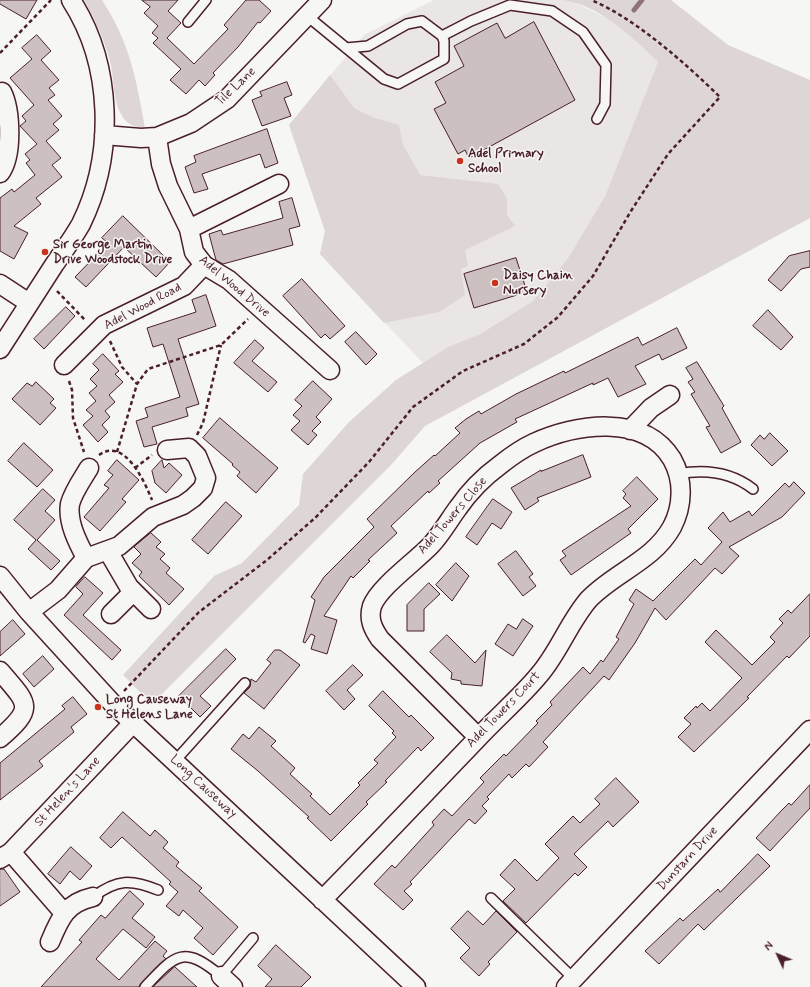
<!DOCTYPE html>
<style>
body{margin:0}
#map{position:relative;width:810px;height:987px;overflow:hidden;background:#f6f6f2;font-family:Mynerve,sans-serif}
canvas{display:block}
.north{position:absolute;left:758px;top:935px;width:40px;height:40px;-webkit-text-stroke:3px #f6f6f2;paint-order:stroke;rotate:314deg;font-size:11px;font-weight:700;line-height:16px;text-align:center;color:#4a1f2b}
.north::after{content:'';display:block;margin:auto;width:14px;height:18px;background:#4a1f2b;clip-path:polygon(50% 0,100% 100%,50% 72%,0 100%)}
</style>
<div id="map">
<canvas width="810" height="987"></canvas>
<div class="north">N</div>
</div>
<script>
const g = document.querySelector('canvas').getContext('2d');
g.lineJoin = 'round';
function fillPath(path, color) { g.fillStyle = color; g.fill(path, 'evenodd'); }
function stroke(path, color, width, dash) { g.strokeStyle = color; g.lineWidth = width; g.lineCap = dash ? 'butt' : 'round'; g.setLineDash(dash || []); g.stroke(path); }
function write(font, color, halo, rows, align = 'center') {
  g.font = font + ' Mynerve,sans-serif'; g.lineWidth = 3; g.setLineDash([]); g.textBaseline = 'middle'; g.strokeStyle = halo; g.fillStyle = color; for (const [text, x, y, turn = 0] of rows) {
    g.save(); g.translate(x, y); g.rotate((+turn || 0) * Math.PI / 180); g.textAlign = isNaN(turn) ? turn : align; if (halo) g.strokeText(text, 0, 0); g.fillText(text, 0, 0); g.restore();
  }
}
const built = new Path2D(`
 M434,0H563L574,2L618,24L658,62L605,196L568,258L533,301L480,334L448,347L423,363L320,254L325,231L289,125L364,35Z`);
const green = new Path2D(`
 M84,0H102C130,43 136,78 145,128C136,127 127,125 122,116C113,102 114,81 111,65C106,43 95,20 84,0Z
 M563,0H671L728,45L810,80V218L425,426L391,465L152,704L123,675L214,576L242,563L299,505L303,474L349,422L396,380L448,347L480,334L533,301L568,258L605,196L658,62C632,37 601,6 563,0Z
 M330,75L354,108L372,117L399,125L403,145L420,175L498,184L507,198V215L515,226L465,250L468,266L461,269L465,295L439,312L384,323L320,254L325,231L289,125Z`);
const stream = new Path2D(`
 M634,10L642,0`);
const building = new Path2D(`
 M0,0H37L26,19L0,4Z
 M142,0H178L168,11L181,23L167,38L194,64L228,29L224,25L246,0H259L271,11L260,23L258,22L238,47L213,73L215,75L205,86L199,80L186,94L170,80L181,69L153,43L158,38L152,33L158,26L144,13L150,7Z
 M534,22L575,100L469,158L465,150L458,154L434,109L446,103L435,82L464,66L454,46L497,23L505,38Z
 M37,35L51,51L41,60L59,80L49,88L55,95L48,100L62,116L53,124L59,130L46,141L61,158L52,165L62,177L36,198L41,204L14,226L28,233L14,259L0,251V198L12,189L14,192L35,175L26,163L30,160L25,154L37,144L20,126L26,121L22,116L34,105L10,78L32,59L22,48Z
 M287,82L292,95L284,98L291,116L262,126L252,100L262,96L260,92Z
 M267,129L278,163L265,168L260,154L202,174L208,189L194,193L185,167L196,162L194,156Z
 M292,198L300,226L289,229L293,245L223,264L216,260L209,234L221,230L223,235L283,218L279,202Z
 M123,216L170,262L156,277L124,247L86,287L75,277L108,243L102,238Z
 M810,251V267L801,269L781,291L768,280L789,256Z
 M516,258L527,292L474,308L464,274Z
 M302,279L345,326L330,339L325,334L321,338L283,296Z
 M206,295L216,326L178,339L199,404L186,408L188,416L152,427L157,444L144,447L136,421L148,417L145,408L180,397L163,344L153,347L147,328L196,312L192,300Z
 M66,307L75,316L44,349L34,339Z
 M768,310L793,337L781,350L753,326Z
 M677,328L687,348L662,360L659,354L635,366L646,384L618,397L608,378L593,385V383L515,419L517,422L480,443L438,481L440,483L429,493L428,491L391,526L397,533L368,560L370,561L353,578L351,576L324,616L337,620L327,654L311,649L315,636L311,634L305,643L303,642L315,600L311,597L324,577L374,527L367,519L415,472L434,455L435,456L460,433L455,428L466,419L479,411L481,414L516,394L564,371L565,373L638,337L642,345Z
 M356,332L377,354L366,365L345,342Z
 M255,340L264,348L252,361L277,382L268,392L234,363Z
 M103,354L119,371L115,374L123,382L109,395L115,402L105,411L110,417L102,425L108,432L98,442L83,425L93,416L86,410L96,401L89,393L97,386L90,379L99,370L93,364Z
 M697,362L724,406L722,408L741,442L721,453L706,427L710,426L691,394L695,392L688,382L693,379L686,368Z
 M313,381L332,399L316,417L321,422L312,431L317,435L308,445L291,430L300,421L293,415L302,406L295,400Z
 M36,382L54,399L50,403L56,408L40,425L12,399L27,383L32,386Z
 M220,418L278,468L256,493L237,476L240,472L232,465L233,464L203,438Z
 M770,433L788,451L772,466L751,445L760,435L764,439Z
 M24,443L53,470L37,487L8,461Z
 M583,455L591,477L537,498L539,501L525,510L511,488L541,470V471Z
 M117,460L139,480L122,499L126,502L100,531L84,517L109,488L104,485L113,475L108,471Z
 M162,460L164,468L169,463L182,475L166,493L155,483L152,471Z
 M637,477L658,499L628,529L631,533L571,575L560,560L566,556L562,551L631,506L623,498L626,494L623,491Z
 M794,482L805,493L782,517L729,547L739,556L722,574L715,568L666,620L655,608L635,643L609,680L604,676L543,742L548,747L529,767L526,764L512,778L509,774L487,797L489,799L482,806L487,811L475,824L469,819L410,882L412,884L404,891L413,900L403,910L374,884L392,865L395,868L434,825L432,822L444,809L452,816L484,782L480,778L504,754L506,756L538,723L536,721L552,705L550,702L583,667L590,674L601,660L603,662L619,639L616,637L634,604L629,600L636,589L653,601L695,559L701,565L722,542L708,528L723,512L730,522L749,511L752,516L785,483L789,487Z
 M43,489L55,500L45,511L55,520L37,540L60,561L51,570L28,549L36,540L14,520Z
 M493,499L512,512L501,529L492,523L477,545L466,537Z
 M226,502L242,516L208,554L192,540Z
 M151,533L161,542L156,547L165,554L160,559L170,568L166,573L184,589L169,605L139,576L142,572L132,563L141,554L134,547Z
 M516,551L533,574L529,577L536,586L523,596L498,564Z
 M456,563L469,576L452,601L436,585Z
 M85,577L103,593L83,615L121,650L112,660L64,615L83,594L76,587Z
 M429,583L440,594L424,609V631H407V605Z
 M810,594V636L789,658L787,656L747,697L749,698L694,752L678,737L691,724L684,718L696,706L697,708L702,703L710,711L742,678L705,642L716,630L752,665L775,642L770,637L783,623L779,619L788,610L791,613Z
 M523,619L533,626L513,656L495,644L508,624L516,629Z
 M13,620L25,634L0,656V632Z
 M447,635L475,663L486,650L482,686L461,684V681L451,679L452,673L430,652Z
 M226,649L236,659L200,696L211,706L200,717L179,696Z
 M275,650H280L300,665L264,709L244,693L250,687L251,679L256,682L271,663L267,660Z
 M43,656L54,669L34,687L23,674Z
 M353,665L363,675L347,690L355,699L344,710L326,691Z
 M383,691L409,717L411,715L434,738L421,751L418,747L385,781L387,782L366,802L368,804L331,841L307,818L309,817L258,771L231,749L243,734L249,739L259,727L276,741L271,746L295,768L290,774L312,794L310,796L330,815L360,785L358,783L378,763L374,760L396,737L392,733L394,731L369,706Z
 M73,697L87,714L71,727L74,732L39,761L43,766L0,800V763L65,709L62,706Z
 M616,778L639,802L613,827L608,821L574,854L587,867L578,876L575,873L526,923L503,901L515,889L500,875L515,859L537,881L559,858L545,844L573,816L580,823L600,804L595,799Z
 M810,785V808L770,851L756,838L781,811L789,803L791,805Z
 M123,812L150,836L155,830L168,842L163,848L179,862L176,866L202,888L199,891L238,927L213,955L194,938L203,928L183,910L179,916L166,906L178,892L169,884L171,882L122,837L111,848L100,838Z
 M71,847L92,866L80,880L70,871L60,884L48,874Z
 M758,854L770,866L704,930L698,924L659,964L645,951L680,918L683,921L718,889L720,892Z
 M0,869H4L20,892L0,906Z
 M130,891L144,904L132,918L155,937L146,948L123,929L96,959L119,980L155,941L167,951L163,956L166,959L141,983L139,987H41L82,942L79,940L101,915L105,918Z
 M468,911L483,925L496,911L517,932L488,962L490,964L479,976L460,958L470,948L451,929Z
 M276,945L311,977L301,987H265L272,979L258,966Z
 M175,967L197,987H153Z`);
const path = new Path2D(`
 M0,53L51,0
 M57,291L85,320
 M110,341L122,367L137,384
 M69,381L72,390L73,418L84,452
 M197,435L203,423L221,345
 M117,452L137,384L148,369L221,345L248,319
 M99,455C124,437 144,480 152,500
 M135,468L152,455
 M124,691L199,612L267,560L315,518L369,462L413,407L463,371L524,344L558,317L593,276L631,211L668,154L720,97C686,64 635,18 591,0`);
const lane = new Path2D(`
 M306,15L384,79L398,84L444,59V41L442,36L471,21L510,5L552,11L583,32L606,65L605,104L597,119
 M188,22L206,0
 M346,48L368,46L407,24L422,21L442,36
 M678,474C705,469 731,472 753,489
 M175,761L245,683
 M93,897C117,879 131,879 158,890
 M491,898L574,979
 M145,987C175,955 183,944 221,976L253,938`);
const street = new Path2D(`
 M104,135L141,138L157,137L191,123L227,99L322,0
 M157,137L161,164L168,186L189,229L194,252L204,265L229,280L330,370
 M0,173C13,156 11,110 2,92
 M189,229L279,184
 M0,284L29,303
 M0,349C18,321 36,293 54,265C63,252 73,238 81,224C115,155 113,65 71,0
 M64,365L104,325L184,286L204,265
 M630,430L651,408L670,395
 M108,551L129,587L151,609
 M86,558C78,543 67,522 70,504C73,492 83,478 89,468
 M0,576L29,612L113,704L416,987
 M29,612L58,590L86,558L119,546L153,517L183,505L193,498L203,488L206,478L197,456L189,448L167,450
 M111,614L133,592
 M0,671C28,704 36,707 0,738
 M11,852L64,913
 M0,859L11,852L134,722
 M322,900C374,847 425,793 476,740C496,718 520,698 539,675C559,652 569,622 589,599C615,572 653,561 672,527C683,506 684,480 672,459C644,413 575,424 534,443C523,448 510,457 500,465C485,476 469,492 458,508C449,520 442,533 431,545C416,561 379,587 372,606C368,619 373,629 380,639L478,737
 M50,942C60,918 66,903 93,897
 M221,976L233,987
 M566,987L810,730`);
const markers = [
 [460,161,4,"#c8321e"],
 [45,252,4,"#c8321e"],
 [495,283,4,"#c8321e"],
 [98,707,4,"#c8321e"]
];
const streetNames = [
 ["Tile Lane",236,87,-43],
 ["Adel Wood Drive",234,287,40],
 ["Adel Wood Road",143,307,-28],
 ["Adel Towers Close",453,516,-49],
 ["Adel Towers Court",504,710,-46],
 ["Long Causeway",203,787,43],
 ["St Helen's Lane",68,792,-47],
 ["Dunstarn Drive",688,859,-47]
];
const poiNames = [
 ["Adel Primary",468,154],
 ["School",468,169],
 ["Sir George Martin",53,245],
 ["Drive Woodstock Drive",53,260],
 ["Daisy Chain",503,276],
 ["Nursery",503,291],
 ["Long Causeway",106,700],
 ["St Helens Lane",106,715]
];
fillPath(built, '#e9e6e3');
fillPath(green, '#ddd6d5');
stroke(stream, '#8e747a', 5);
fillPath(building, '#ccc1c0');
stroke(building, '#4a1f2b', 1);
stroke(lane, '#4a1f2b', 12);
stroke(street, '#4a1f2b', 21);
stroke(path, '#4a1f2b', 2.5, [4, 3]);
stroke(lane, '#f6f6f2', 9);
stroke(street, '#f6f6f2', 18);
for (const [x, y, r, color] of markers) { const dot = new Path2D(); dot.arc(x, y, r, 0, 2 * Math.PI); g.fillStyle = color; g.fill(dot); stroke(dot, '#f6f6f2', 1.5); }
write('13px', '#4a1f2b', '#f6f6f2', streetNames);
write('bold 13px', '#4a1f2b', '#f6f6f2', poiNames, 'left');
</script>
